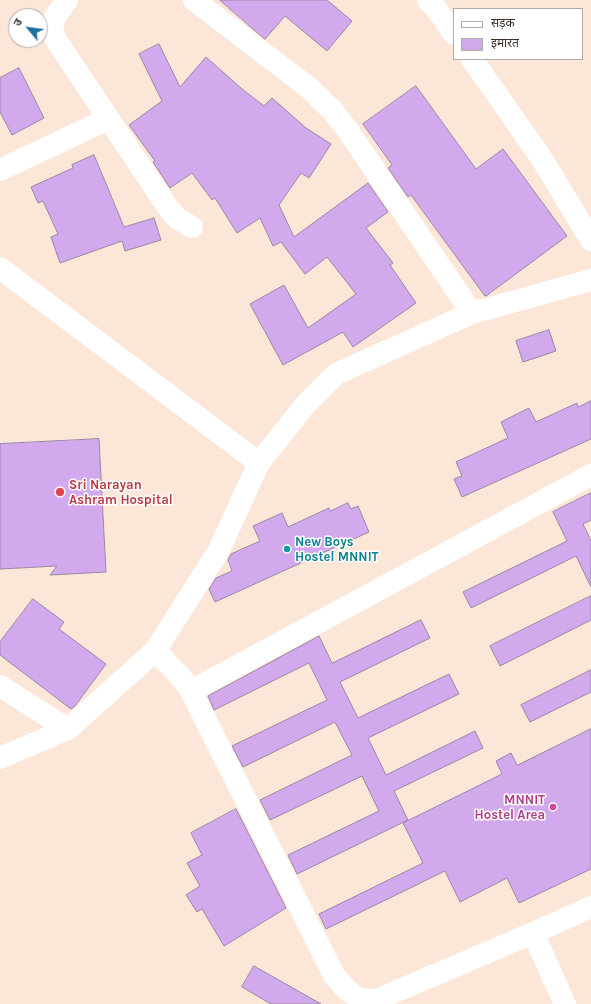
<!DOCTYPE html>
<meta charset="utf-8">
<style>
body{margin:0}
#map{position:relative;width:591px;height:1004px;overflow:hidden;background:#fbe6d8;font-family:Karla,"Noto Sans Devanagari",sans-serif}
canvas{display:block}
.legend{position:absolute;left:453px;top:8px;width:130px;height:52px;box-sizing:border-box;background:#fff;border:1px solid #b0aba7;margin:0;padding:5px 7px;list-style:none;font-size:12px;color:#392d24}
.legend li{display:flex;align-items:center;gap:8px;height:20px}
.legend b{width:20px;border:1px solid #b0aba7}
.north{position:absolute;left:8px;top:8px;width:40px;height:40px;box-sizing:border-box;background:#fff;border:1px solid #b0aba7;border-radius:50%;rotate:299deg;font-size:11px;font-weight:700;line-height:16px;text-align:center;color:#392d24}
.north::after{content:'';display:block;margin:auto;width:14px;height:18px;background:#1d6fa0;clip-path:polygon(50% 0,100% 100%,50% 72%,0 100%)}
</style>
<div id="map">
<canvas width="591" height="1004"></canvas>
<ul class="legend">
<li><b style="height:5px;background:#fff"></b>सड़क</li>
<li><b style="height:11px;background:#d3a9ee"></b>इमारत</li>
</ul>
<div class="north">उ</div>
</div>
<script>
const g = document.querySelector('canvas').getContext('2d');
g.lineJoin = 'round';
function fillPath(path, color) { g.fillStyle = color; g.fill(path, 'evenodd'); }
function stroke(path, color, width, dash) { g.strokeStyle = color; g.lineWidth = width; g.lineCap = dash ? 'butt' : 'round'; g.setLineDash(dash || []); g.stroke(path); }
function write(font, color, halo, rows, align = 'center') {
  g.font = font + ' Karla,sans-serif'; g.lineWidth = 3; g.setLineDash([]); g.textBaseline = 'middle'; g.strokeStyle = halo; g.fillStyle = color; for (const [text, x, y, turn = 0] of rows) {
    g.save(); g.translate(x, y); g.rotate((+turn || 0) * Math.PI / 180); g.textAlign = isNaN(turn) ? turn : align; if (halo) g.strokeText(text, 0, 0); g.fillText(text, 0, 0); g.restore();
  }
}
const building = new Path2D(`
 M220,0H327L352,21L327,51L285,16L265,39Z
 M159,44L180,87L206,57L242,89L264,106L272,98L306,128L331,144L309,178L301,173L279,205L294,237L368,183L388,212L366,228L393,263L390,265L416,303L353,347L343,332L283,365L250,304L284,285L308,328L356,294L327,257L305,274L281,242L273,246L260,218L237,233L215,198L212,200L192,173L170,188L153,162L155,161L129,125L162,101L139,54Z
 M19,68L44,118L12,135L0,112V78Z
 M416,86L476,169L503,149L567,236L486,296H485L411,195L408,197L388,168L392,165L363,124Z
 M94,155L124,227L154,218L161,240L125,251L122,241L60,263L51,237L58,234L43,201L38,203L31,187L73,168L72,165Z
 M549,330L556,351L523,362L516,341Z
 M591,401V439L462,497L454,479L462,476L456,462L508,438L501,422L529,408L536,422L577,403L578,407Z
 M99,439L106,572L50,575L57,566L0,569V444Z
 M591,493V520L583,524L591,541V587L576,556L471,608L463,592L567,541L553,512Z
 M348,503L351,509L358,506L369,532L215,602L209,589L216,578L232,571L228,560L231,554L260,541L253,526L282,513L288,527L329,508L330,511Z
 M591,596V620L500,666L490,646Z
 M33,599L64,622L59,629L106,664L75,706L71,709L0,655V642Z
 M421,620L430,638L340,682L358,718L449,674L459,694L368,738L386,775L475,731L483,748L394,791L408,820L297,874L288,855L379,811L362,776L270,820L260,800L352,755L335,722L243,767L232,746L327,700L309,663L214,710L208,696L319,636L332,663Z
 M591,670V692L530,722L521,705Z
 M591,729V869L519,903L507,878L460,902L445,871L326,929L319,914L423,863L403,823L502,774L496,761L511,753L517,765Z
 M236,809L286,908L224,946L202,909L197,912L186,895L200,886L187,863L202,855L191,833Z
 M254,966L321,1004H271L242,987Z`);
const minor = new Path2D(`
 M67,0L54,18L52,29L56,40L169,209L178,219L192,227
 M194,0L308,87L332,110L349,132L472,313
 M428,0L438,11L454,34
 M472,59L542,159L591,240
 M0,170L108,119
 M0,268L259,463
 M155,651L181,677L191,691L334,975L347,990L359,999L376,1000L533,933L591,907
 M0,686L68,729
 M191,691L591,475
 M0,758L68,729L155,651L218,552L259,463L306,404L336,374L472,313L591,280
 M533,933L565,1004`);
const markers = [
 [60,492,5,"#e0444e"],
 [287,549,4,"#0f9aa8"],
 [553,807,4,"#d1479c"]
];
const healthNames = [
 ["Sri Narayan",69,485],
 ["Ashram Hospital",69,500]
];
const cultureNames = [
 ["New Boys",295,542],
 ["Hostel MNNIT",295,557]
];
const hotelNames = [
 ["MNNIT",545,800],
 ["Hostel Area",545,815]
];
fillPath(building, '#d3a9ee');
stroke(building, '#9987a5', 1);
stroke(minor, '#fff', 22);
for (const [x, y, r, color] of markers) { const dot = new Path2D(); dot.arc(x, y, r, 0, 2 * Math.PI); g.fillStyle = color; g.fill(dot); stroke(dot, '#fff', 1.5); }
write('bold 13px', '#be3a42', '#fff', healthNames, 'left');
write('bold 13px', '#0d838f', '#fff', cultureNames, 'left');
write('bold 13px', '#b23c85', '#fff', hotelNames, 'right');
</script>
